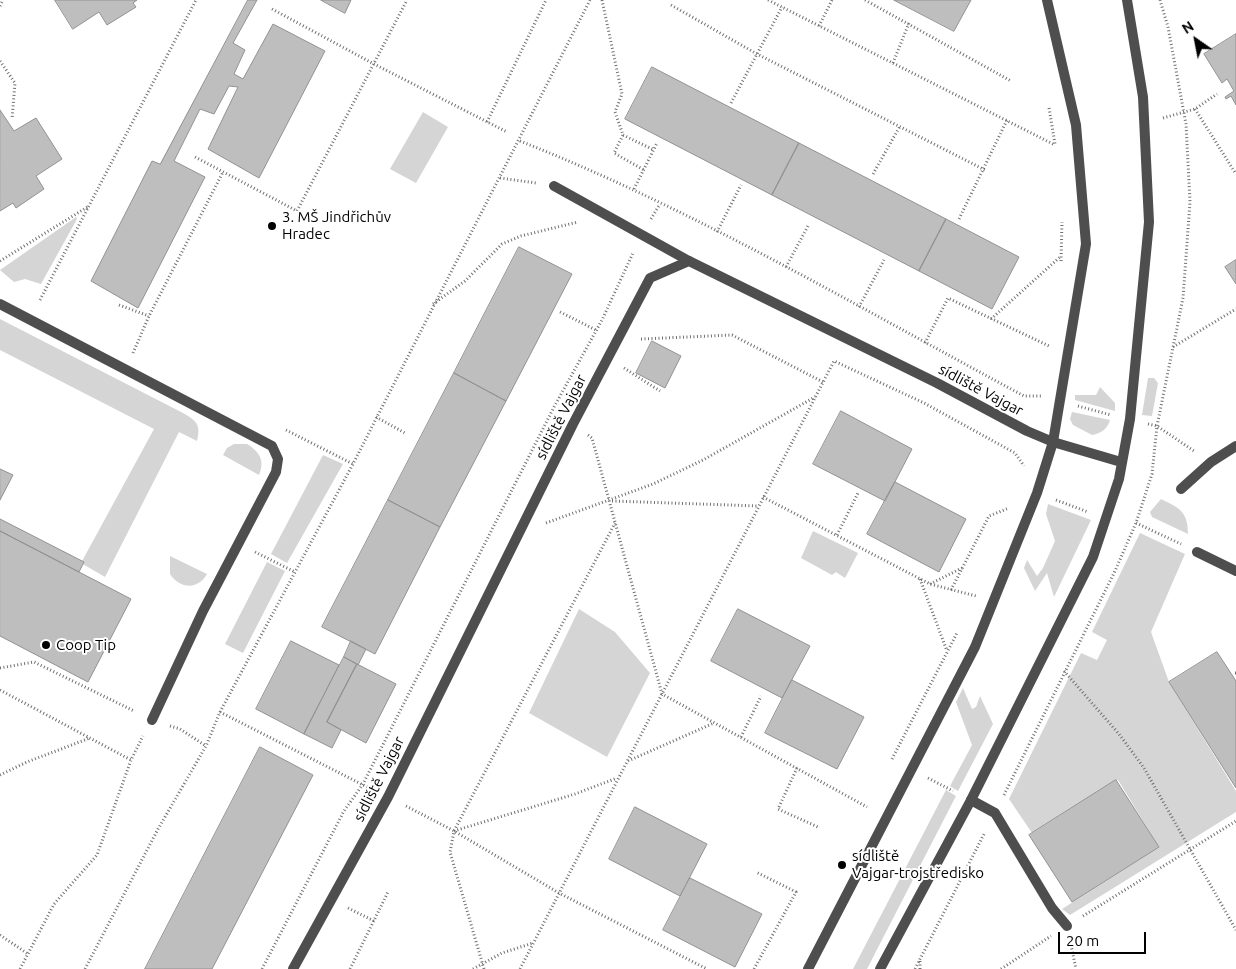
<!DOCTYPE html>
<meta charset="utf-8">
<style>
body{margin:0}
#map{position:relative;width:1236px;height:969px;overflow:hidden;background:#fff;font-family:Ubuntu,sans-serif}
canvas{display:block}
.north{position:absolute;left:1171px;top:15px;width:50px;height:50px;-webkit-text-stroke:4px #fff;paint-order:stroke;rotate:327deg;font-size:14px;font-weight:700;line-height:20px;text-align:center;color:#000}
.north::after{content:'';display:block;margin:auto;width:18px;height:22px;background:#000;clip-path:polygon(50% 0,100% 100%,50% 72%,0 100%)}
.scale{position:absolute;left:1058px;top:932px;width:88px;height:22px;box-sizing:border-box;border:2px solid #000;border-top:0;padding-left:6px;font-size:15px;line-height:18px;white-space:nowrap;color:#000;-webkit-text-stroke:4px #fff;paint-order:stroke}
</style>
<div id="map">
<canvas width="1236" height="969"></canvas>
<div class="north">N</div>
<div class="scale">20 m</div>
</div>
<script>
const g = document.querySelector('canvas').getContext('2d');
g.lineJoin = 'round';
function fillPath(path, color) { g.fillStyle = color; g.fill(path, 'evenodd'); }
function stroke(path, color, width, dash) { g.strokeStyle = color; g.lineWidth = width; g.lineCap = dash ? 'butt' : 'round'; g.setLineDash(dash || []); g.stroke(path); }
function write(font, color, halo, rows, align = 'center') {
  g.font = font + ' Ubuntu,sans-serif'; g.lineWidth = 4; g.setLineDash([]); g.textBaseline = 'middle'; g.strokeStyle = halo; g.fillStyle = color; for (const [text, x, y, turn = 0] of rows) {
    g.save(); g.translate(x, y); g.rotate((+turn || 0) * Math.PI / 180); g.textAlign = isNaN(turn) ? turn : align; if (halo) g.strokeText(text, 0, 0); g.fillText(text, 0, 0); g.restore();
  }
}
const green = new Path2D(`
 M423,112L448,127L416,183L390,169Z
 M76,217L77,219L41,284L25,279L14,282L0,270Z
 M0,319L183,413C197,421 201,425 197,441L179,432L105,577L81,563L154,429L0,350Z
 M1148,378H1154L1158,383L1152,416L1142,415Z
 M1100,387L1115,403V411L1075,400V395H1096Z
 M1072,412L1110,420C1107,430 1101,433 1092,435L1073,425L1070,419Z
 M234,444H247C260,452 265,461 259,475L223,455L227,448Z
 M323,455L343,464L287,563L271,554Z
 M1161,499C1180,508 1188,512 1188,534L1152,517L1150,512Z
 M1048,504L1091,520L1054,597L1047,573L1035,591L1024,568L1027,560L1037,576L1043,568L1055,541L1046,514Z
 M813,531L858,553L845,578L836,572L832,575L801,558Z
 M1140,533L1185,554L1151,632L1169,682L1236,791V812L1070,915L1062,909L1159,847L1118,780L1032,833L1009,799L1081,653L1097,660L1107,640L1092,632Z
 M170,556L207,574C198,590 180,589 170,574Z
 M267,562L285,571L243,653L225,644Z
 M579,609L615,632L650,673L607,757L529,713Z
 M963,688L972,709L976,707L980,696L993,724L958,791L950,786L972,745L956,702Z
 M946,790L956,796L867,969H853Z`);
const building = new Path2D(`
 M55,0H137L133,3L136,7L107,25L99,12L73,29Z
 M248,0H257L233,43L245,50L234,74L243,79L273,24L325,51L259,178L208,149L238,87L229,86L214,114L200,109L174,161L205,177L138,308L91,281L152,161L160,164Z
 M321,0H351L345,13Z
 M894,0H971L954,31Z
 M1236,34V105L1231,96L1226,99L1225,97L1234,91L1227,79L1222,83L1204,54Z
 M652,67L799,143L772,195L625,119Z
 M0,110L14,131L36,118L62,159L36,176L44,189L16,208L13,203L0,211Z
 M799,143L946,219L919,271L772,195Z
 M946,219L1019,257L992,309L919,271Z
 M519,247L572,274L506,401L454,373Z
 M1236,260V284L1225,267Z
 M652,341L681,356L665,388L636,373Z
 M454,373L506,401L440,527L388,500Z
 M841,411L912,449L885,501L813,464Z
 M0,469L13,475L0,500Z
 M895,482L966,519L939,572L867,534Z
 M388,500L440,527L375,654L322,627Z
 M0,519L84,562L79,572L0,531Z
 M0,531L131,599L88,682L0,636Z
 M738,609L810,646L782,698L711,661Z
 M291,641L339,665L304,734L256,709Z
 M351,641L366,649L358,665L344,657Z
 M1217,652L1236,681V788L1169,682Z
 M344,657L357,664L327,722L341,730L332,748L304,734Z
 M357,664L396,684L366,743L327,722Z
 M792,680L864,717L837,769L765,733Z
 M260,747L313,775L212,969H145Z
 M1116,780L1159,847L1072,902L1029,835Z
 M635,807L707,844L680,896L609,859Z
 M690,878L762,914L735,967L663,930Z`);
const path = new Path2D(`
 M602,0L622,94L615,112L623,135L614,153L644,170
 M768,0L1055,145
 M865,0L1011,81
 M671,5L757,54L985,170
 M0,6L3,0
 M272,9L374,64L507,132
 M819,26L832,0
 M0,61L15,83L12,119
 M893,63L909,23
 M731,103L782,7
 M1049,108L1055,144
 M1195,109L1236,174
 M1163,118L1195,109L1217,94
 M487,122L546,0
 M623,135L654,150
 M520,141C695,210 858,307 1024,396H1041
 M195,157L297,211L407,0
 M873,174L900,126
 M500,178L536,183
 M634,189L657,143
 M651,219L660,204
 M959,219L1007,120
 M717,232L741,185
 M0,261L89,206
 M1061,261L1062,222
 M786,267L809,224
 M40,300L196,0
 M433,304L465,281L502,244L521,236L578,222
 M119,305L149,316
 M859,307L884,260
 M560,312L596,330
 M991,319L1060,257
 M641,339L732,335L823,382
 M925,343L948,298L1049,346
 M1173,347L1236,309
 M133,353L149,316L223,172
 M624,368L660,391
 M1078,406L1111,415
 M376,417L405,433
 M1148,424L1157,426L1194,451
 M286,430L353,464
 M588,435L592,438L662,694L867,807
 M763,497L930,584L976,596
 M1056,500L1088,512
 M612,501L759,506
 M546,523L653,484L703,460L815,397
 M1136,523L1181,544
 M837,535L858,493
 M255,552L295,572
 M920,579L947,651
 M930,584L962,568
 M951,590L989,516L1009,508
 M0,668L34,662L134,711
 M1064,671L1119,734L1144,768L1236,930
 M1235,673H1236
 M0,690L131,760
 M220,712L371,789
 M170,726L180,729L206,746
 M741,737L761,696
 M892,759L957,633
 M628,761L714,723
 M797,768L778,809L818,827
 M0,775L27,762L90,738
 M928,778L953,791
 M1004,795L1115,571L1136,523L1152,474L1157,426L1183,298L1190,202L1186,124L1168,27L1160,0
 M406,806L454,831L559,893L707,969
 M454,831L575,794L617,778
 M348,908L374,921
 M1083,916L1236,821
 M0,935L28,954
 M1071,945L1076,969
 M920,961V969
 M20,969L54,904L97,855L131,760L143,736
 M85,969L158,829L206,746L220,712L353,464L590,0
 M262,969L344,811L363,784L554,407L602,320L633,253
 M350,969L388,892
 M473,969L502,953L533,943
 M484,969L450,852L454,831L615,523
 M520,969L834,361L924,403L1015,453L1024,466
 M754,969L796,892L756,872
 M915,969L984,834
 M1001,969L1051,936`);
const lane = new Path2D(`
 M554,186L689,261
 M0,304L272,446L278,459L276,472L203,611L152,720
 M1181,489L1211,462L1236,446
 M1197,552L1236,571
 M971,800L995,813L1052,908L1067,926`);
const street = new Path2D(`
 M293,969L388,797L573,424L650,278L689,261L937,383L1027,431L1053,442L1121,462
 M808,969L975,647L1037,493L1053,442L1086,244L1076,125L1047,0
 M880,969L971,800L1093,557L1119,479L1130,419L1149,222L1143,97L1127,0`);
const markers = [
 [272,226,5,"#000"],
 [46,645,5,"#000"],
 [842,865,5,"#000"]
];
const poiNames = [
 ["3. MŠ Jindřichův",282,217],
 ["Hradec",282,234],
 ["Coop Tip",56,645],
 ["sídliště",852,856],
 ["Vajgar-trojstředisko",852,873]
];
const streetNames = [
 ["sídliště Vajgar",981,390,28],
 ["sídliště Vajgar",561,417,-63],
 ["sídliště Vajgar",379,779,-63]
];
fillPath(green, '#d5d5d5');
fillPath(building, '#bebebe');
stroke(building, '#929292', 1);
stroke(path, '#707070', 3, [1, 2.5]);
stroke(lane, '#4e4e4e', 10);
stroke(street, '#4e4e4e', 10);
for (const [x, y, r, color] of markers) { const dot = new Path2D(); dot.arc(x, y, r, 0, 2 * Math.PI); g.fillStyle = color; g.fill(dot); stroke(dot, '#fff', 2); }
write('15px', '#000', '#fff', poiNames, 'left');
write('15px', '#000', '#fff', streetNames);
</script>
